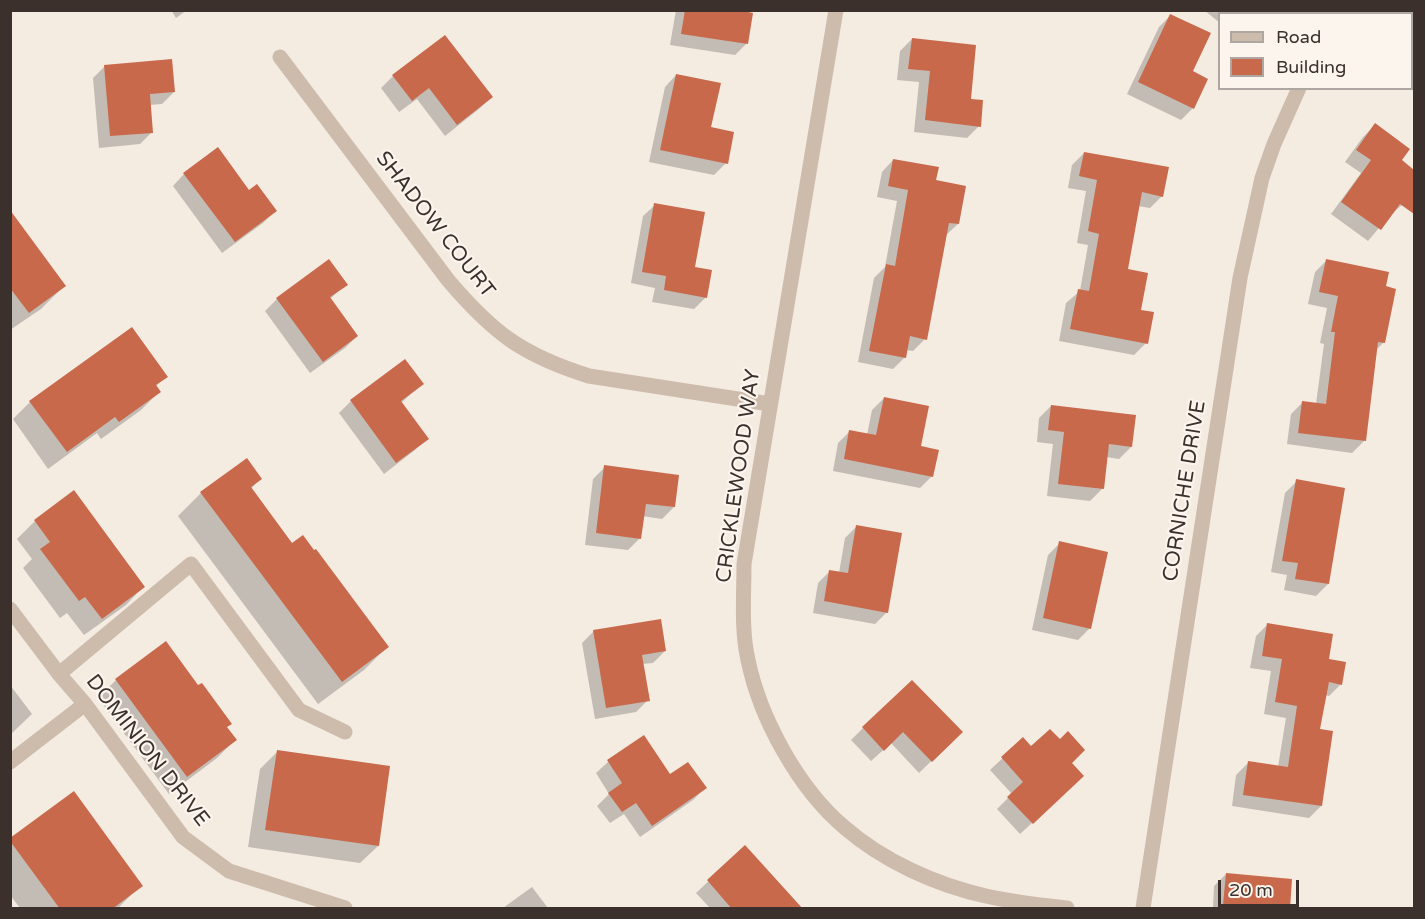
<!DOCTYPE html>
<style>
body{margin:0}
#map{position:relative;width:1425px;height:919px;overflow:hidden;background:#f4ebe1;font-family:"Varela Round",sans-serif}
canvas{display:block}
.frame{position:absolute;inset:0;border:12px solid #3b302b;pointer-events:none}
.legend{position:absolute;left:1218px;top:12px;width:195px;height:78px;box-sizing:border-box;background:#fbf5ee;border:2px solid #aea6a0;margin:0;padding:8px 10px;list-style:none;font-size:18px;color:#3b302b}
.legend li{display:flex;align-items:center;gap:12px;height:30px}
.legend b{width:30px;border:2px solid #aea6a0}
.scale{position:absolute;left:1218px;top:880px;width:81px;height:27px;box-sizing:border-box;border:3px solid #3b302b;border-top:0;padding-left:8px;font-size:18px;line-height:21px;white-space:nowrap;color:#3b302b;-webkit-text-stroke:4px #fbf5ee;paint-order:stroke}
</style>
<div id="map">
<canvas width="1425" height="919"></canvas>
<div class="frame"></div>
<ul class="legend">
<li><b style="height:8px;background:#cdbbac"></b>Road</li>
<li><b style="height:16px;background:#c8694b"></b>Building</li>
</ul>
<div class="scale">20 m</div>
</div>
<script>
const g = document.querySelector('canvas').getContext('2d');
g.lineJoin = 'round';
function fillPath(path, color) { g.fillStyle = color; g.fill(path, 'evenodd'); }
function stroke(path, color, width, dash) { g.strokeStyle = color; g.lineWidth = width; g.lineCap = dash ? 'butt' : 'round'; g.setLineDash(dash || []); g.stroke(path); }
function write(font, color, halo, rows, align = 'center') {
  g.font = font + ' "Varela Round",sans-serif'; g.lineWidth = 4.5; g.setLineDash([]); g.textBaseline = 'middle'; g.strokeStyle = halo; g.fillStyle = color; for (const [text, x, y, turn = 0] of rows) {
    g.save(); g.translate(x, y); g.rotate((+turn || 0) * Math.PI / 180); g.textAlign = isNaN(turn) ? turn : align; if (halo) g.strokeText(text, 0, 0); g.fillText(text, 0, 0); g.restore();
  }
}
const shadow = new Path2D(`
 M171,10H187L176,18Z
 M676,10H729L747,43L735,55L670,45Z
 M1204,10H1251L1249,14H1220V23Z
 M1171,15L1191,72L1193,108L1181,120L1127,94L1159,27Z
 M445,37L491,97L479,109L445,136L417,99L399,112L381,88L393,76Z
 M912,39L969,100L979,126L967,138L914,132L919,82L897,80L900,51Z
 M105,66L174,92L162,104L149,105L152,132L140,144L99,148L93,78Z
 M676,75L710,128L726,163L714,175L649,162L665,87Z
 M1375,125L1399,161L1414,172V189L1402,205L1389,216L1368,241L1331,214L1361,173L1345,162L1363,137Z
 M1084,153L1162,196L1150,208L1138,206L1126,270L1139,311L1146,343L1134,355L1059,341L1066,303L1080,291L1088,245L1077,243L1086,191L1068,188L1072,165Z
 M893,160L935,181L958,224L945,236L925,339L913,351L906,350L905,357L893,369L858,362L874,278L885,267L897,201L877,197L882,172Z
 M184,174L249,192L275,211L263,223L222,253L173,186Z
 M655,205L694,268L706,297L694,309L652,302L655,288L631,283L643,216Z
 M10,213L64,286L41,309L10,330Z
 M1327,260L1384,287V342L1375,351L1364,441L1352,453L1287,444L1291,414L1303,402L1316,404L1324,344L1320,343L1327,308L1308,304L1315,272Z
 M346,284L330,299L357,336L345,348L310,373L265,311L277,299Z
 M405,361L422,384L401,403L427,438L415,450L384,474L339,413L351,401Z
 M166,376L155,387L159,392L141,410L101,439L97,433L48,469L13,419L30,402Z
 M884,398L919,447L932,476L920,488L833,471L838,443L850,431L867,435L872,410Z
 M1051,406L1131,447L1119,459L1106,457L1102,489L1090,501L1047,496L1053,444L1037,442L1039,418Z
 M605,467L674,507L662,519L642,516L640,538L628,550L585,545L593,479Z
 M260,479L251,489L292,545L387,647L364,670L318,704L178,516L201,493Z
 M1297,481L1328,584L1316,596L1284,590L1287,575L1271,572L1285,493Z
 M35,521L143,587L126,605L84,635L67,613L60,618L23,568L32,559L17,539Z
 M857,526L887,612L875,624L813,613L818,583L830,571L839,573L845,538Z
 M1060,543L1090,628L1078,640L1032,630L1048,555Z
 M1268,624L1327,660L1341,684L1329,696L1325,695L1319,731L1321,806L1309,818L1232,806L1236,775L1248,763L1278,767L1286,718L1264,714L1271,671L1250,668L1256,636Z
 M594,631L665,651L653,663L642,664L648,700L636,712L595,719L582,643Z
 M116,680L226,728L235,740L217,758L169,794L98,698Z
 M10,685L32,714L10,735Z
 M863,728L961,732L919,773L891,743L871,761L851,740Z
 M644,737L670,776L705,788L693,800L640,837L624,814L610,823L597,806L609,794L596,773L608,762Z
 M1022,740L1030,748L1070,763V788L1020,834L997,809L1012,794L990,770Z
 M278,751L378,846L360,863L248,847L260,769Z
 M10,840L141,885L118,908H20L10,895Z
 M745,847L801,908H710L696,893Z
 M1226,874L1288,908H1213L1214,886Z
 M532,887L548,908H503Z`);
const building = new Path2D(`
 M685,10H739L753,13L748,44L681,34Z
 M1170,14L1211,33L1193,71L1208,79L1194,109L1138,82Z
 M445,35L493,97L457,125L429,88L412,101L392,75Z
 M912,38L976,45L971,99L983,100L981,127L925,120L930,71L908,69Z
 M172,59L175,92L150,94L153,133L110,136L104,65Z
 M676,74L721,83L711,127L734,132L728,164L660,150Z
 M1375,123L1410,149L1402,160L1414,170V214L1400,204L1381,230L1341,202L1371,160L1356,150Z
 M218,147L249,190L257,184L277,211L235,242L183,173Z
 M1084,152L1169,167L1163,197L1142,192L1128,269L1148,273L1141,310L1154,312L1148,344L1070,329L1078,289L1089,291L1099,234L1088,231L1097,180L1079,176Z
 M893,159L939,167L936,180L966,186L959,224L949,223L927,340L910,336L906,358L869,351L886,264L895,266L908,190L888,186Z
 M654,203L705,212L695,267L712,270L707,298L664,290L666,276L642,272Z
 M10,210L66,286L29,313L10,288Z
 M329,259L348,285L330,297L358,336L323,362L276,298Z
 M1326,259L1389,272L1386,286L1396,289L1385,343L1378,342L1366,441L1298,433L1302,401L1326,404L1335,332H1331L1338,296L1319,292Z
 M132,327L168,377L156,385L161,392L119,422L115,417L67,452L29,401Z
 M405,359L424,384L401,401L429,439L396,463L350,400Z
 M884,397L929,406L921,446L939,450L933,477L844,459L849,430L876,435Z
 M1051,405L1136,415L1132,447L1109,444L1104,489L1058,484L1064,432L1048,430Z
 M247,458L262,479L251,487L292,543L303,535L314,550L316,549L389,647L342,682L200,492Z
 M604,465L679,475L675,507L646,504L641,539L596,533Z
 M1296,479L1345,488L1329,584L1295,579L1298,563L1282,561Z
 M74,490L145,587L102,619L85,597L79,601L40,549L50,542L34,520Z
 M856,525L902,533L888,613L824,601L829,570L848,573Z
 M1059,541L1108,552L1091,629L1043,618Z
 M661,619L666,651L642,655L650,701L606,708L593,630Z
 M1267,623L1333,634L1329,659L1346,662L1342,685L1329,682L1320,729L1333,731L1322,806L1243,795L1248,761L1288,767L1297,706L1275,702L1282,659L1262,656Z
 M166,641L198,685L202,683L232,724L227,727L237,740L187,777L115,679Z
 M912,680L963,732L932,762L903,732L884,751L862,727Z
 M1050,729L1060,739L1068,731L1085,750L1072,763L1084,776L1033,824L1007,797L1023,782L1001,757L1023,737L1031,746Z
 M644,735L670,774L688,762L707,788L652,826L636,803L622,812L608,793L622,783L607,760Z
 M277,750L390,766L379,846L265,830Z
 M74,791L143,886L112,909H60L10,841V838Z
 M745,845L803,909H732L707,880Z
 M1226,873L1292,879L1290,909H1247L1223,905Z`);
const street = new Path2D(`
 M836,10L744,564C744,596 741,629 748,660C760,718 798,788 844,827C883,861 936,885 986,896C1012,902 1040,905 1067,908
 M1352,14L1354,10
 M280,57L448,280C493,333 522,355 589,376L770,404
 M10,609L59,674L85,704L183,837L229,871L345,908
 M59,674L191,564L299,710L345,732
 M10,762L85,704
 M1143,908L1240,278L1262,178L1274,144L1299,88`);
const streetNames = [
 ["SHADOW COURT",435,225,52],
 ["CRICKLEWOOD WAY",739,476,-82],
 ["CORNICHE DRIVE",1185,491,-81],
 ["DOMINION DRIVE",147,751,52]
];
fillPath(shadow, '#0003');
fillPath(building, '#c8694b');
stroke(street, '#cdbbac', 15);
write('21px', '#3b302b', '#fbf5ee', streetNames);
</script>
